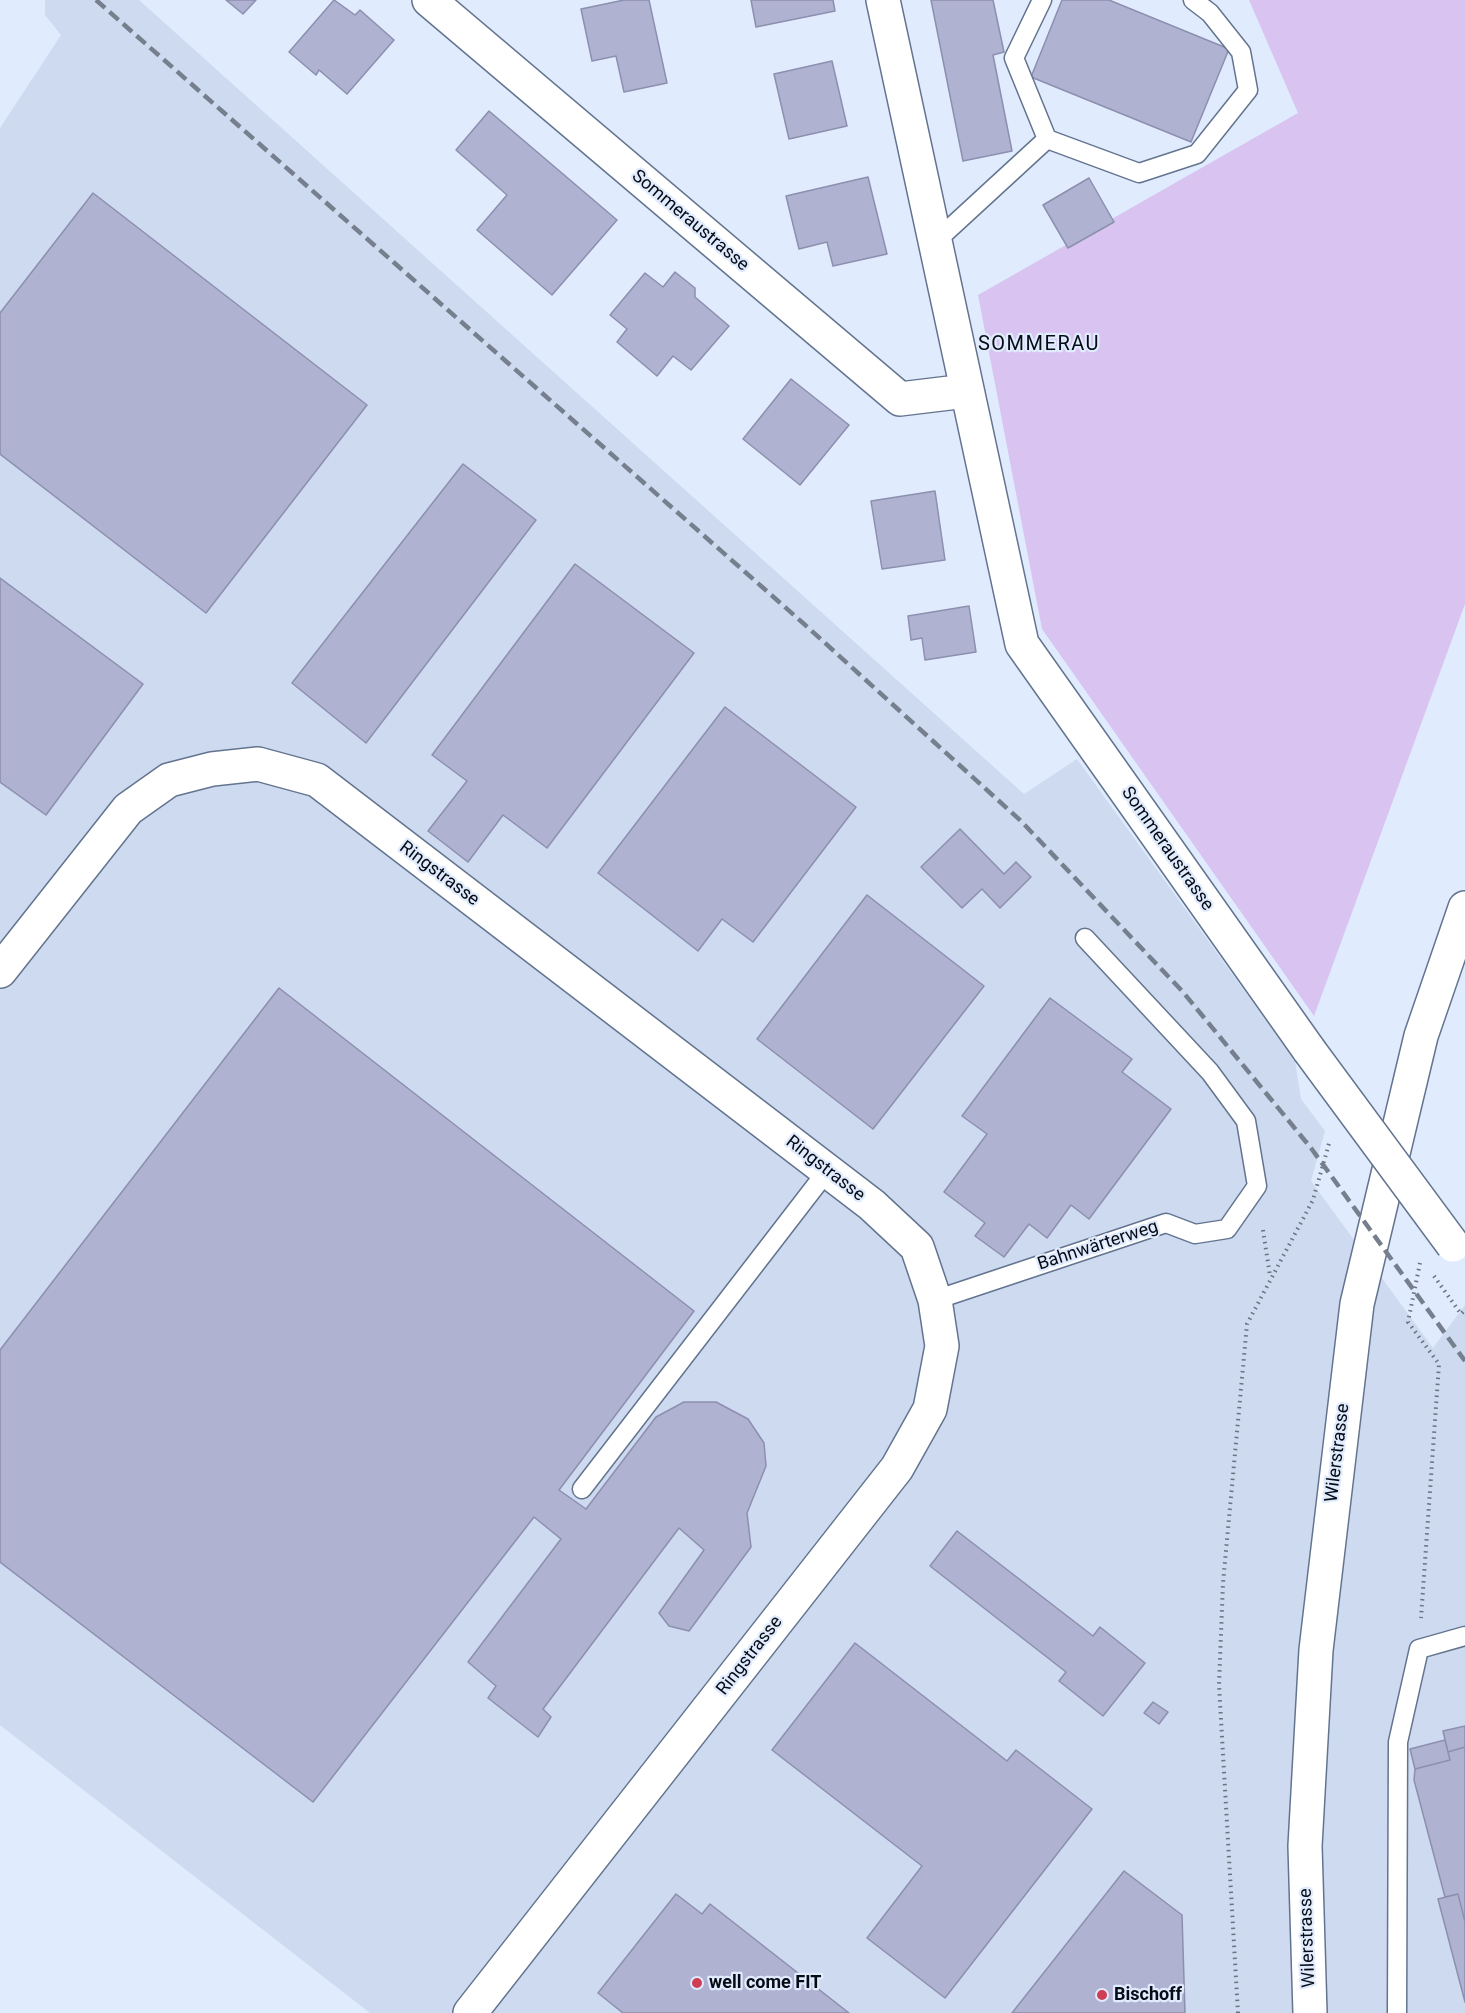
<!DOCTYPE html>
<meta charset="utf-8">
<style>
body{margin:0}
canvas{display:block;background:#e0ebfe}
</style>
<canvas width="1465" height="2013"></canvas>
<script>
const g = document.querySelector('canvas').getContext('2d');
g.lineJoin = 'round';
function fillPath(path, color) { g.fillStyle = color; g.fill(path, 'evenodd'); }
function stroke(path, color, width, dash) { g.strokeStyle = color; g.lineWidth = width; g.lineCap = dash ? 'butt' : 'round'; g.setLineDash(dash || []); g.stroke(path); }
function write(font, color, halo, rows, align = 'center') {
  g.font = font + ' Roboto,sans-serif'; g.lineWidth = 4.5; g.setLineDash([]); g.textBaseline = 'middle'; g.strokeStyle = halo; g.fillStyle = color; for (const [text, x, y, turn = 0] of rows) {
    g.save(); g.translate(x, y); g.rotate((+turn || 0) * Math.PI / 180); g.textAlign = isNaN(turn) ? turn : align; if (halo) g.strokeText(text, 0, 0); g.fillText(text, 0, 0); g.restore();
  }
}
const built = new Path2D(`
 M45,0H139L1024,794L1077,759L1295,1061L1301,1099L1325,1131L1311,1181L1433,1348L1465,1305V2013H370L0,1725V128L61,35L45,15Z`);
const green = new Path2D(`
 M1249,0H1465V604L1314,1016L1042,629L978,295L1298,113Z`);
const building = new Path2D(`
 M226,0H256L243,14Z
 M334,0L355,15L360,10L394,40L347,94L319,70L316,75L289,52Z
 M624,0H649L667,83L624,92L616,56L592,61L581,9Z
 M751,0H833L835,11L756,27Z
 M931,0H993L1004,52L993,55L1012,151L963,161Z
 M1062,0H1109L1229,49L1191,142L1031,77Z
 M832,61L847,126L789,139L774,74Z
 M489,111L617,220L552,295L477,230L507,195L456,150Z
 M868,177L887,254L833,266L827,242L799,249L786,196Z
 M1089,178L1114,222L1068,248L1043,205Z
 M93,193L367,405L206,613L0,454V313Z
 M675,272L695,288V297L729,326L691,370L673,356L657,376L617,342L627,329L610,315L645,273L663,287Z
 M791,379L849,425L800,485L743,439Z
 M463,464L536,520L366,743L292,683Z
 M935,491L945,560L882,569L871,501Z
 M575,564L694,653L547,848L503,815L468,862L428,831L467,781L432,755Z
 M0,578L143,684L46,815L0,782Z
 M969,606L976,652L925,660L922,638L911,640L908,616Z
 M725,707L856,807L753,942L722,919L698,951L598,873Z
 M960,829L1004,874L1016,862L1031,877L1000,908L982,889L962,908L921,867Z
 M867,895L984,986L873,1129L757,1039Z
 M279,988L694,1311L559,1490L586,1509L656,1417L684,1402H716L748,1419L764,1443L766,1466L747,1513L751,1547L689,1631L669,1626L659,1613L704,1550L679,1528L543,1709L551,1717L538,1737L488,1698L496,1686L468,1662L561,1539L534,1517L313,1802L0,1562V1350Z
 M1050,998L1132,1059L1122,1072L1171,1109L1089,1219L1071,1205L1047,1238L1029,1224L1004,1257L975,1236L985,1223L944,1192L987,1134L962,1116Z
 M957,1531L1093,1636L1100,1627L1145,1663L1103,1716L1059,1681L1066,1672L930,1566Z
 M855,1643L1007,1761L1016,1750L1092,1809L945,1998L867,1938L922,1866L772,1750Z
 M1153,1702L1168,1712L1159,1724L1144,1713Z
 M1465,1726V1747L1448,1752L1443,1731Z
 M1445,1740L1450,1760L1415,1769L1410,1749Z
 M1465,1747V1922L1458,1894L1445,1897L1414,1780L1415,1769L1450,1760L1448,1752Z
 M1124,1871L1182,1915L1185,2013H1012Z
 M676,1894L702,1914L710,1904L849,2013H623L598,1993Z
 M1458,1894L1465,1922V2002L1438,1899Z`);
const path = new Path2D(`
 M1263,1230L1270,1276
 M1420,1263L1408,1322L1439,1364L1421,1618
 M1434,1276L1461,1314L1465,1310
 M1238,2013L1219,1685L1223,1583L1247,1324L1313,1200L1330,1140`);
const service = new Path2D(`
 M1042,0L1014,58L1047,139L1139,173L1197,154L1248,90L1241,52L1210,13L1193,0
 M935,242L1047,139
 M935,1300L1166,1223L1195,1234L1227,1229L1257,1186L1246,1121L1210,1072L1085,938
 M582,1489L827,1171
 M1397,2013L1398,1742L1419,1649L1465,1636`);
const minor = new Path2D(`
 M429,0L900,399L966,391
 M883,0L1022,644L1309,1050
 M0,971L128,809L169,780L212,769L258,764L317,780L872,1205L917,1247L935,1300L942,1346L930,1409L897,1468L470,2013`);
const primary = new Path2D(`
 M1310,2013L1305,1846L1316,1650L1357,1304L1421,1036L1465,908`);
const rail = new Path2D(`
 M96,0L803,623L1021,821L1183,992L1311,1148L1465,1361`);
const minorBridge = new Path2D(`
 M1309,1050L1453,1245`);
const markers = [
 [697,1983,6,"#ce3e55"],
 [1102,1995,6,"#ce3e55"]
];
const streetNames = [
 ["Sommeraustrasse",690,221,40],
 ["Sommeraustrasse",1167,849,55],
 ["Ringstrasse",439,874,37],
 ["Ringstrasse",825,1169,38],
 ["Bahnwärterweg",1098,1246,-18],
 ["Wilerstrasse",1338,1453,-83],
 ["Ringstrasse",750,1656,-52],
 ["Wilerstrasse",1308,1938,-92]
];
const poiNames = [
 ["well come FIT",709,1983],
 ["Bischoff",1114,1995]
];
const neighbourhoodNames = [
 ["SOMMERAU",1039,345]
];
fillPath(built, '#cddaf0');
fillPath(green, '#d8c3f1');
fillPath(building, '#b0b2d2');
stroke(building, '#8d8fae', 1.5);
stroke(service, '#63748f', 21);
stroke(minor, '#63748f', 36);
stroke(primary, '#63748f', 36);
stroke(path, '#6b7381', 4, [1.5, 4.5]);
stroke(service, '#fff', 18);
stroke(minor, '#fff', 33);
stroke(primary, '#fff', 33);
stroke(rail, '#767f8d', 4.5, [12, 6]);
stroke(minorBridge, '#63748f', 36, []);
stroke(minorBridge, '#fff', 33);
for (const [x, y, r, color] of markers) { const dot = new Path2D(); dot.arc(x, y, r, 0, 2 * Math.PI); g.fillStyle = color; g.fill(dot); stroke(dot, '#e0ebfe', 2); }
write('18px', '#060c15', '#e0ebfe', streetNames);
write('bold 18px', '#060c15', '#e0ebfe', poiNames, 'left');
g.letterSpacing = '1.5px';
write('20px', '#060c15', '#e0ebfe', neighbourhoodNames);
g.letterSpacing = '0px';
</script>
